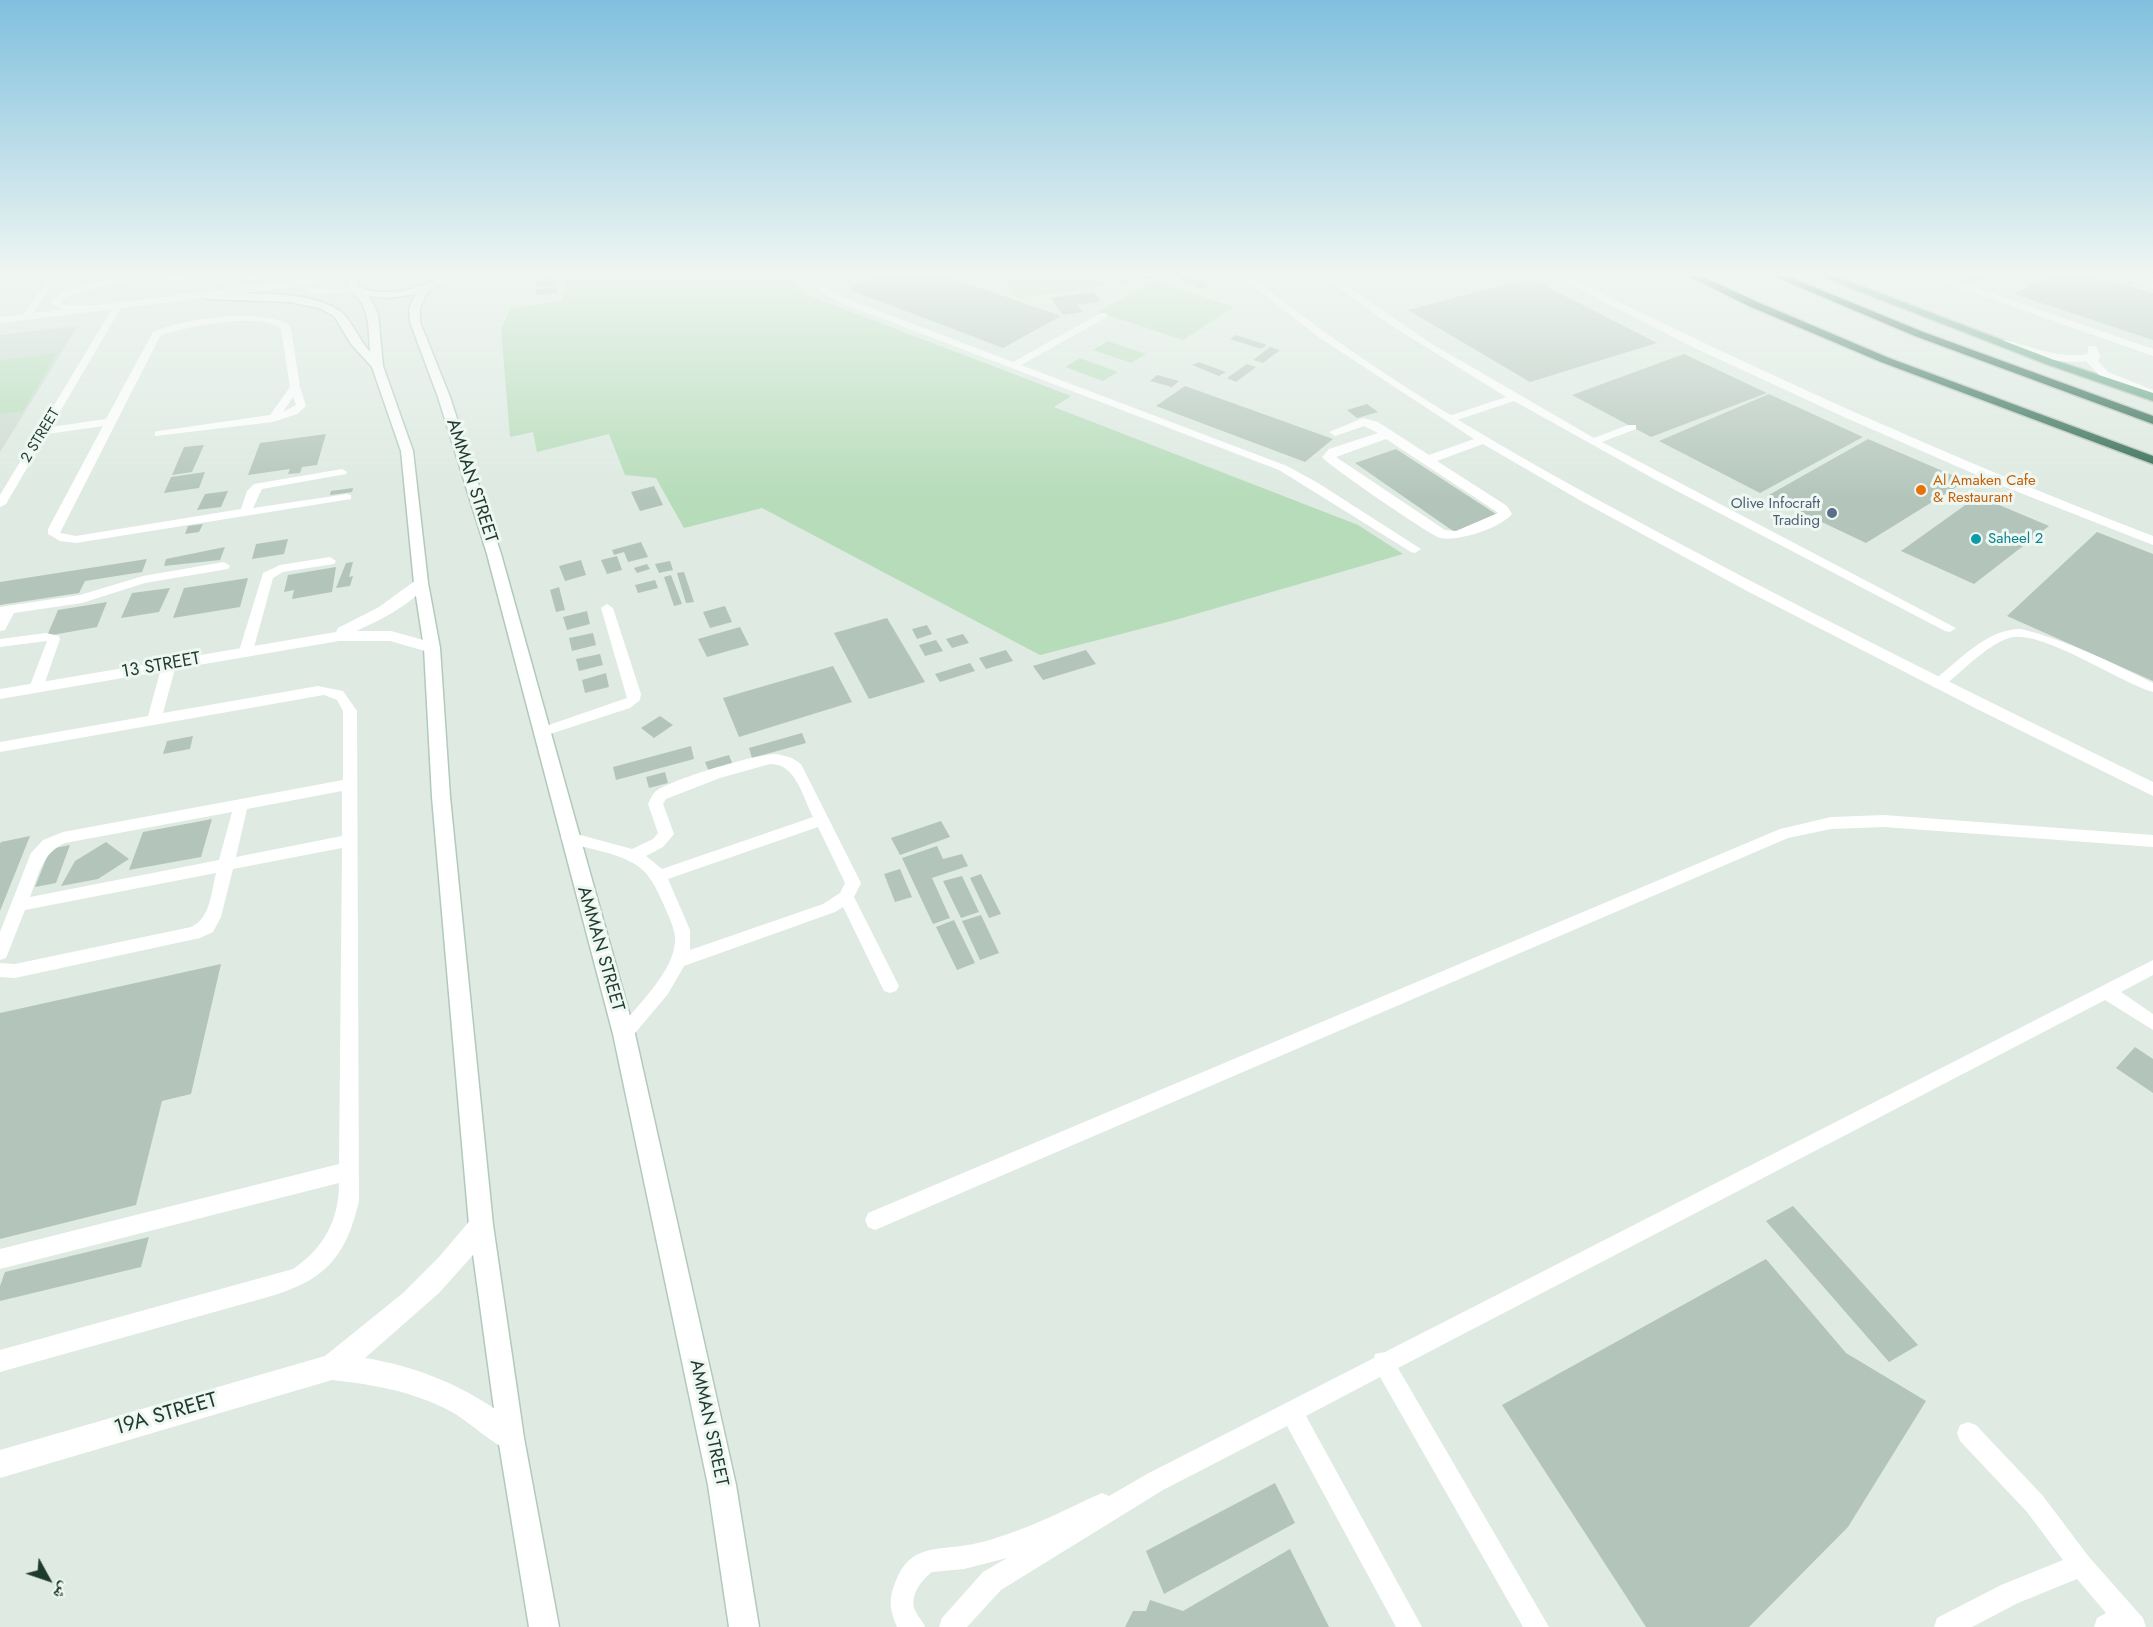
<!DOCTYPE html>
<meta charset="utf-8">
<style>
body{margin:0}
#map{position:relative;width:2153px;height:1627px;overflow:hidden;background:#deeae2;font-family:Jost,"Noto Naskh Arabic",sans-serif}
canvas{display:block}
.north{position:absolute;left:18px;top:1549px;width:60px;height:60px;-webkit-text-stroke:4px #eef7f1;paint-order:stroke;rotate:130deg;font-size:16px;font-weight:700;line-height:24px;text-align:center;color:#1f3a2e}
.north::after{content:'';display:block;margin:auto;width:21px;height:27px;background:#1f3a2e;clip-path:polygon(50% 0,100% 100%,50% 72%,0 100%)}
</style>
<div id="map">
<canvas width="2153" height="1627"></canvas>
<div class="north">ش</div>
</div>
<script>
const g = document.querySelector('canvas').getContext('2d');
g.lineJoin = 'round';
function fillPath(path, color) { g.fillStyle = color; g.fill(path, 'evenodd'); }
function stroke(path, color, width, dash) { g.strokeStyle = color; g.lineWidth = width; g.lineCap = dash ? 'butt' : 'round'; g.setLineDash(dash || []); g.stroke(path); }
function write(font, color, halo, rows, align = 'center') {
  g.font = font + ' Jost,sans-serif'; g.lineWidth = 6; g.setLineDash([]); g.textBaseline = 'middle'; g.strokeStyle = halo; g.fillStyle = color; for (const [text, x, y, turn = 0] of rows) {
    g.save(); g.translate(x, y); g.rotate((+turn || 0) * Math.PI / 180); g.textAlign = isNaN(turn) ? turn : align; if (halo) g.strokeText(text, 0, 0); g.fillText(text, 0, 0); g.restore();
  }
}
const built = new Path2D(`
 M78,326L0,452V335Z`);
const green = new Path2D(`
 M569,272H789L802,293L1071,396L1054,407L1358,525L1403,554L1175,620L1040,655L762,508L684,528L656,478L625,475L609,434L537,452L533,432L510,437L501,329L510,308L562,301Z
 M999,272H1094L1107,286L1017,298Z
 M1109,272H1174L1177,275L1119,283Z
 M1154,281L1234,307L1183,340L1098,312Z
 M1108,341L1146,354L1131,363L1093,350Z
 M57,353L23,411L0,414V360Z
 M1080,358L1118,372L1103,381L1065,367Z`);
const building = new Path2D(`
 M559,272L554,286L534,287L540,273Z
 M885,272H935L1061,316L1003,348L848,289Z
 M1948,272H2007L1978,283Z
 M2054,272H2083L2153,293V340L2014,294Z
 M1193,274L1209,287L1198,289L1189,282L1183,283L1177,277Z
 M1530,278L1657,343L1530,382L1408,310Z
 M558,287L557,293L535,295L536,289Z
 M1093,292L1101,301L1077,305L1083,312L1063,315L1050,298Z
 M1236,335L1267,345L1261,349L1230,339Z
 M1270,347L1280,350L1263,363L1253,360Z
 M1684,354L1767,393L1651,437L1572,395Z
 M1199,362L1226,372L1219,376L1192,365Z
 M1247,364L1256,367L1236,382L1227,378Z
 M1157,375L1179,381L1172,387L1150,381Z
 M1185,386L1333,439L1305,462L1156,406Z
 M1769,394L1863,437L1760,493L1659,441Z
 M1367,404L1378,412L1357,418L1347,410Z
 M326,434L317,465L302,467L300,473L288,474L290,469L248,475L260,443Z
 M1868,439L1966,481L1866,543L1767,496Z
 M204,445L192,472L172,475L184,447Z
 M1396,449L1499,516L1456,533L1355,463Z
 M205,472L199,488L164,493L171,477Z
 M654,486L663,505L640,511L631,492Z
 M353,488L352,492L330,495L331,491Z
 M228,491L221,507L197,510L205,494Z
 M1978,496L2049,526L1974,584L1901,551Z
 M203,524L199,532L185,534L188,526Z
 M2097,532L2153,554V681L2007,616Z
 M288,539L284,554L252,559L256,544Z
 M641,542L648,557L628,562L624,552L614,555L612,550Z
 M225,547L220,560L164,566L166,559Z
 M617,556L622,570L607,574L601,560Z
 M147,559L142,572L85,581L79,593L0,605V582Z
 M581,560L586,575L565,581L559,566Z
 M670,561L673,570L659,573L655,564Z
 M353,562L349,577L353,576L350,586L336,588L346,563Z
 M647,564L650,569L637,573L634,568Z
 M336,567L332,592L292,599L294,590L284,592L288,575Z
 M684,572L694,602L686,603L677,573Z
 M671,575L682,604L674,606L664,577Z
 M248,578L240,607L173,618L184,588Z
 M655,580L658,588L638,593L635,585Z
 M559,587L565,610L556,612L550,590Z
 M170,588L159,612L121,618L132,593Z
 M107,602L97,627L47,636L58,610Z
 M725,606L732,622L710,628L703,612Z
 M587,611L590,624L567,630L563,617Z
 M887,618L925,682L869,699L834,633Z
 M927,625L932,634L917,639L912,629Z
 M740,627L749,645L707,657L698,639Z
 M593,633L596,645L572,651L569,638Z
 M963,634L969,643L952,648L946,639Z
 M936,640L943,651L925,656L919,645Z
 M1006,650L1013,661L986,669L979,658Z
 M1086,650L1096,664L1043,680L1033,666Z
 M600,654L603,665L579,671L576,659Z
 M970,663L975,671L940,682L935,674Z
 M833,666L852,702L739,737L723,698Z
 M606,673L609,687L585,693L582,680Z
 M660,716L673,725L654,738L641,728Z
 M802,733L806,743L752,758L749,748Z
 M193,736L190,749L163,754L167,741Z
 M691,746L694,759L616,780L613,767Z
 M729,755L733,765L709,772L705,762Z
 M665,772L668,783L649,788L646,777Z
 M212,819L201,857L129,870L143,832Z
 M941,821L950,837L900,855L891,838Z
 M30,836L0,911V844L1,842Z
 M106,842L129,859L98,879L61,886L75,861Z
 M70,845L56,883L35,887L50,849Z
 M937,846L943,859L962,854L968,866L932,878L950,918L933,924L902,858Z
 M900,869L912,897L895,902L884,874Z
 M981,874L1001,914L989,918L970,878Z
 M962,876L979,912L961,918L943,881Z
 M981,915L999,953L980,960L962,921Z
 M954,920L975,963L957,970L936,927Z
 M221,964L191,1094L162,1101L136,1205L0,1239V1013Z
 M2135,1047L2153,1059V1093L2116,1068Z
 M1793,1206L1918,1345L1889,1362L1766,1221Z
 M149,1237L141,1267L0,1301V1286L5,1272Z
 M1766,1259L1846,1353L1926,1401L1848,1527L1749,1627H1646L1502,1405Z
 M1275,1483L1295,1523L1164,1594L1146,1551Z
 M1290,1549L1329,1627H1125L1133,1611H1146L1150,1600L1183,1611Z`);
const lane = new Path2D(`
 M0,272H7L0,278Z
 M53,272H61L29,319H23L21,317Z
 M188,272H230L226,275C183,278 94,278 60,302L65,305H94L95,307C83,315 60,312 50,302C74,278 153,275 188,272Z
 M253,272H275L271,275L216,282L212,279Z
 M812,272H820L825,286L842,297L1013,362L1101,313H1107V317L1021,365L1287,466L1318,483L1421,549L1415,553L1411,552L1279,470L836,301L818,289Z
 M1317,272H1326L1432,344L1594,438L1628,425H1636V429L1602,442L1956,628L1950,632L1945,631L1656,480L1514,401L1454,421H1446V417L1506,397L1389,324Z
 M115,304L122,306L51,427L106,419L153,332C188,318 251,309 287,323L291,329L300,387L306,406L297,414L273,422L155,436V432L159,431L270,415L290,387L281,329C263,311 182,327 160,336L60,533L76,536L241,509L247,491L254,484L342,469L347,472L346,474L262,489L253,508L347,494L351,495V499L76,543L60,541L48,534V529L103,426L47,434L6,504L0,507V495ZM293,397L296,405L283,412Z
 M330,557L336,561L334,564L283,572L273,578L253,651L246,655L241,654L239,651L263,573L280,565Z
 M224,562L230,566L228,569L145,583L82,603L14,613L5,630L0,631V607L80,595L143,576Z
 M607,604L613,608L641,694L640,700L630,708L547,735H537L535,732L537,729L627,698L601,608Z
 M2021,629C2067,640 2110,662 2153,683V692C2120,683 2040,628 2009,638C1988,644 1960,673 1943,687H1933L1931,684L1933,681C1959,661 1986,629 2021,629Z
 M46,633L59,636L60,639L43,688L36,692L29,688L47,641L0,647V639Z
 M169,661L176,665L163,713L318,686L343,691L357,711L359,1201C346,1258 324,1281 268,1297L0,1372V1350L293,1269C324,1248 339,1220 339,1183L0,1269V1249L339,1164L342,848L233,869L221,917L213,932L200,938L15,978L0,977V963L15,964L191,927C211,918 211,892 216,873L25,910L8,953L6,958L0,960V932L31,853L43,840L63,832L343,780V711L337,700L324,695L0,752V742L148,716L162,665ZM342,791V836L236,857L247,809ZM232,812L219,860L30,897C39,874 42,853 65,843Z
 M777,754L792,758L801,764L861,883L854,897L899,986L896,991L890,993L884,991L843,907L835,912L684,966L668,994L630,1039L624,1042L618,1039L615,1034L618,1029C637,1006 677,969 675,937C674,926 667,913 663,903C655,886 650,873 633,863C612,851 587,849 564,842L561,838L564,834L569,832L632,849L653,839L658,833L648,804C650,800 652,795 655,792C668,780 759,753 777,754ZM770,764C796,763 803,798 813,817L662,869L646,856L663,847L674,834L663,804L666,799L720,778ZM818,827L845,883L840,893L823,904L690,950V930L668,879Z
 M1884,815L2153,835V847L1884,827L1831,829L1788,838L882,1227L875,1230L868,1227L865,1220L868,1213L1780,829L1831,817Z
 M2153,960V975L2121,992L2153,1014V1030L2105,1000L1398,1368L1549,1627H1523L1380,1377L1306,1416L1422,1627H1396L1287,1426L1163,1490L1001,1590L967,1627H939L942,1618L983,1572L1007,1558L964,1569L932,1572C922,1580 909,1595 915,1610C917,1616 923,1621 925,1627H897C890,1611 888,1600 895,1583C908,1548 929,1550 961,1546C976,1544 991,1540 1005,1535C1039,1524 1070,1507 1102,1493L1109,1496L1147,1474L1374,1358L1375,1354L1385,1352Z
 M1968,1422L1976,1425L2043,1496L2089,1557L2143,1618L2146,1627H2094L2097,1618L2106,1613L2077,1579L2018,1603L1972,1627H1934L1937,1618L2001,1585L2063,1560L2027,1512L1960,1441L1957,1433L1960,1425Z`);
const street = new Path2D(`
 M346,272H365L316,284L0,323V317L316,278Z
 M464,272H481L441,283L436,280Z
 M1235,272H1246C1381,382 1536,468 1690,549C1843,630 1998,706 2153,782V796L1975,708L1747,591L1583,502L1483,444L1437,461L1507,506L1512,514C1501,528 1457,542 1440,538C1430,535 1329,466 1322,457L1329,449L1378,433L1364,426L1335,436L1329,432L1363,418L1378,422L1429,455L1474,439L1320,338ZM1386,439L1497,512L1498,513L1456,531L1445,530L1336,457Z
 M1546,272H1558C1753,369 1950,458 2153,536V545L1995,483L1844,417L1695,348Z
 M1915,272H1929L2153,349V356Z
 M2107,272H2122L2153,282V288Z
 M357,287L362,290L361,292L312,294L307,291L312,288Z
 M2005,340C2032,347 2059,359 2088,354V346H2096L2100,356L2098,361L2108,372L2153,390V398L2100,376L2086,361C2057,365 2028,354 2001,345L1999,343Z
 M421,579L428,583C411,605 381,620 356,631H391L438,644L440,648L438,652L432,653L390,641H339L0,699V689L336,632L338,628L379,607L416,580Z
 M481,1213L489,1217L493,1225L473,1255L439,1293L365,1358C413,1366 455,1382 495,1409C507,1417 519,1425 524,1438L521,1448L511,1451C491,1443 475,1427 457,1415C418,1392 376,1385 332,1380L0,1478V1450L325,1356L403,1293L439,1257L473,1217Z`);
const secondary = new Path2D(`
 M355,272H366L358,280V286C379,297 408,292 429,283C439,278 442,271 454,272L445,282L427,292L420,308V322L450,397L501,554L635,1034L736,1485L759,1627H729L708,1485L613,1034L487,554L438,397L410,322L409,308L416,294L388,298L369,296L378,314L383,366L413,451L428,583L440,648L450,797L493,1225L524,1438L559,1627H529L498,1438L469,1225L432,797L424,648L414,583L401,451L372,367L351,344L334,316L319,308L289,302L206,299L201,296L206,293C243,294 309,289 340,311C350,318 360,341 370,352C368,322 371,308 348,287V279Z`);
const primary = new Path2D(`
 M1810,272H1824L2054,360L2153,393V401L2046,364Z`);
const highway = new Path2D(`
 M1680,272H1693L1757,302L1889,358L2153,456V464L1881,362L1749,306Z
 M1764,272H1777L1923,332L2153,416V424L1915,336Z`);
const markers = [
 [1921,490,6,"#e8710a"],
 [1832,513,6,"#5c6f8a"],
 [1976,539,6,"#0f9aa8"]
];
const farStreetnames = [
 ["2 STREET",41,436,-59]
];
const farFoodnames = [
 ["Al Amaken Cafe",1933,481],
 ["& Restaurant",1933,498]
];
const farServicenames = [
 ["Olive Infocraft",1820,504],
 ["Trading",1820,521]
];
const farCulturenames = [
 ["Saheel 2",1988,539]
];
const streetNames = [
 ["AMMAN STREET",471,481,72],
 ["13 STREET",161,666,-10],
 ["AMMAN STREET",600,949,74],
 ["AMMAN STREET",708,1423,78]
];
const nearStreetnames = [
 ["19A STREET",166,1415,-16]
];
fillPath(built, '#ccdad1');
fillPath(green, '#b6dcb9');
fillPath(building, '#b3c5bb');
stroke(secondary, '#b1cabc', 3);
stroke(primary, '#bcc4c0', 3);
stroke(highway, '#bcc4c0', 3);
fillPath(lane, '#fff');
fillPath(street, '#fff');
fillPath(secondary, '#fff');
fillPath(primary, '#61a185');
fillPath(highway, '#2b674f');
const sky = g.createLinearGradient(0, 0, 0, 499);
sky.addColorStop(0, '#80c0de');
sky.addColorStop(0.55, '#f0f6f2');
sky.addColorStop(1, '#f0f6f200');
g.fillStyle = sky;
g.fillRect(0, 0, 2153, 499);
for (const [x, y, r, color] of markers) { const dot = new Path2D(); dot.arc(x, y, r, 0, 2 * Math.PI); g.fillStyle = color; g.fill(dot); stroke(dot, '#eef7f1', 2); }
write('15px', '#1f3a2e', '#eef7f1', farStreetnames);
write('15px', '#c56008', '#eef7f1', farFoodnames, 'left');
write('15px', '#4e5e75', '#eef7f1', farServicenames, 'right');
write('15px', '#0d838f', '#eef7f1', farCulturenames, 'left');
write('18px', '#1f3a2e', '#eef7f1', streetNames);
write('21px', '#1f3a2e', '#eef7f1', nearStreetnames);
</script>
